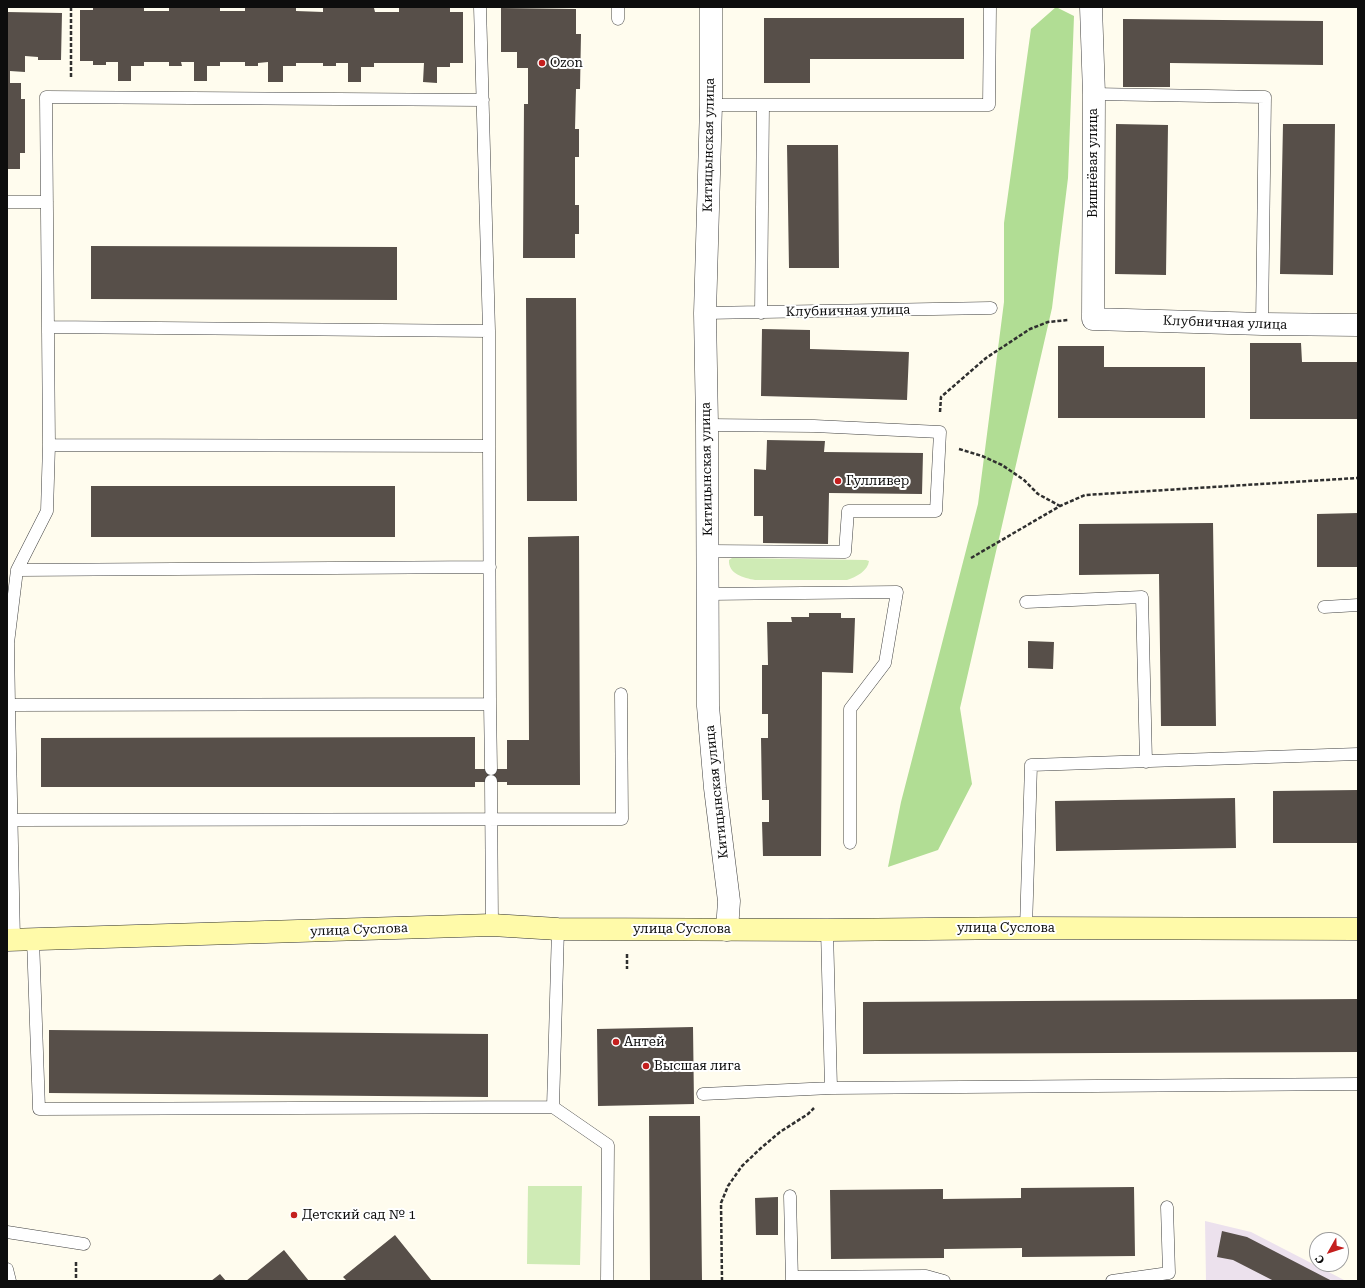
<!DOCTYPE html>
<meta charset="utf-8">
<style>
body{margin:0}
#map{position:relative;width:1365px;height:1288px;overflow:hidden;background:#fffcee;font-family:"Roboto Serif",serif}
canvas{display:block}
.frame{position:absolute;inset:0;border:8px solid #0d0d0d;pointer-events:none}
.north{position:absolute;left:1309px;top:1232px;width:40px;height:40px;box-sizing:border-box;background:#fff;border:1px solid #9e9e9e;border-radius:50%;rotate:231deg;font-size:11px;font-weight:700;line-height:16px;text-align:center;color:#0d0d0d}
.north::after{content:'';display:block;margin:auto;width:14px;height:18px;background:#c41f1e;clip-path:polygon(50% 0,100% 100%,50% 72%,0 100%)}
</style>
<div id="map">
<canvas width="1365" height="1288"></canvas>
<div class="frame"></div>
<div class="north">С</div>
</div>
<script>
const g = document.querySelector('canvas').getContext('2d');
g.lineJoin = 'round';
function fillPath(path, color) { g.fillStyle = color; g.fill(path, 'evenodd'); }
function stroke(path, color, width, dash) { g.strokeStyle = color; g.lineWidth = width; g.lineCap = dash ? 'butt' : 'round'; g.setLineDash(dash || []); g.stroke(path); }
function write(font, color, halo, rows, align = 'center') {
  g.font = font + ' "Roboto Serif",serif'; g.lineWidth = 4; g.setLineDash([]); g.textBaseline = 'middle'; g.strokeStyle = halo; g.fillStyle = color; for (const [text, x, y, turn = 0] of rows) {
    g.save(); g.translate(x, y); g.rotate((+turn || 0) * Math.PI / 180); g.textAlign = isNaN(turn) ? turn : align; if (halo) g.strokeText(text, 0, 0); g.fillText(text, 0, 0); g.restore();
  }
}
const industrial = new Path2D(`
 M1205,1221L1251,1232L1346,1281H1206Z`);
const green = new Path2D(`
 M732,558L866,560L869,561C868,571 856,577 847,580H755C744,578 728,574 729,560Z
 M528,1186H582L580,1265L527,1264Z`);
const forest = new Path2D(`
 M1056,7L1074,16L1068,178L1052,308L960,708L972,784L938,850L888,867L901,802L978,504L1004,302V223L1031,29Z`);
const building = new Path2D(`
 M93,7H144V11H169V7H220V11H245V7H296V11L323,12V8H374L375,12H399V8H450V12H463V63H450V67H437V83L423,82L424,63H374V67H361V82H348V63H336V66H323V63H296V66H283V82H268V62L258,63V66H245V62H220V66H207V81H194V62H181L182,66H169V62H144V66H131V81H118V62H106V65H93V61H80V10H93Z
 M501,8L576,9V34H581L580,89H576L575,129H579V157H575V205H579V234H575V258H523L524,104H528V68H517V52H501Z
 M7,12L62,13L61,60H38V57L25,56V72L10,71V83H21V99H25V153H20V169H7Z
 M764,18H964V59H810V83H764Z
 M1123,19L1323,21V65L1170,63V87H1123Z
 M1116,124L1168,125L1166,275L1115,274Z
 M1283,124H1335L1333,275L1280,274Z
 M787,145H838L839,268H789Z
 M91,246L397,247V300L91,299Z
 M526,298H576L577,501H527Z
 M762,329L810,330V349L909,352L907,400L761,396Z
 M1250,343H1301L1302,362H1358V419H1250Z
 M1058,346H1104V367H1205V418H1058Z
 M767,440L825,441L824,452L923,453L922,494L829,493L828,544L763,543V516H754V469L766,470Z
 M91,486H395V537H91Z
 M1358,513V567H1317V514Z
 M1213,523L1216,726H1161L1159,574L1079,575V524Z
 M579,536L580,785H507V782H475V787H41V738L475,737V769H507V740H529L528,537Z
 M809,613H841V618H855L853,673L822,672L821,856H763L762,822H769V800H762L761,738H768V714H762V665H768L767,622H792L791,617H809Z
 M1028,641L1054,642L1053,669L1028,668Z
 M1358,790V843H1273V791Z
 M1235,798L1236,848L1056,851L1055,801Z
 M1358,999V1052L863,1054V1002Z
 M693,1027L694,1104L598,1106L597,1029Z
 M49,1030L488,1034V1097L49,1093Z
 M649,1116H700L702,1281H650Z
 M1134,1187L1135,1256L1022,1257V1248L944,1249V1258L831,1259L830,1190L943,1189V1199L1021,1198V1188Z
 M778,1197V1235H756L755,1198Z
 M1222,1231L1247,1237L1332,1281H1274L1233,1260L1217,1257Z
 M395,1235L432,1281H347L343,1277Z
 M284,1250L309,1281H246Z
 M220,1274L226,1281H211Z`);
const path = new Path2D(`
 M71,77V7
 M940,412L941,397L986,358L1030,329L1048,322L1068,320
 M959,449L982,456L1002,465L1024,480L1038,494L1060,506
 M971,558L1060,506L1085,495L1358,478
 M627,954V969
 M76,1262V1281
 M722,1281L721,1203L728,1186L742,1166L761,1148L780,1132L808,1114L814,1108`);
const lane = new Path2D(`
 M480,7L489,331
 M618,7V19
 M1094,94L1265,97L1262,324
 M711,105H989L990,7
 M7,202H47
 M705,313L991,308
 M761,313L763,105
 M48,327L489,331V446
 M707,425L814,426L940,432L936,511H848L845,552L708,551
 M17,570L490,567
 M708,594L897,592L885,663L850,709V843
 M1026,602L1142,597L1146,762
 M1324,607L1358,605
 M490,704L491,769
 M9,705L8,643L17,570L47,511L49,445L46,97L483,100
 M491,781L492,925
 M12,820L622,819L621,694
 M1026,928L1031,765L1358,754
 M827,930L831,1088
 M33,939L39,1109L553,1107L558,929
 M14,940L9,705L490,704L489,446L49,445
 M703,1094L831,1088L1358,1084
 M553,1107L608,1145L607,1281
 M790,1196L792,1281
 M7,1232L84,1244
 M7,1269L10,1281
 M792,1277L926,1276L944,1281
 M1112,1281L1169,1273L1167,1207`);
const street = new Path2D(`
 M711,7V105L705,313L707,425L708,706L715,788L729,901L727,930
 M1091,7L1094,94L1093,319L1262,324L1358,325`);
const secondary = new Path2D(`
 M7,940L492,925L558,929L827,930L1026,928L1358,929`);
const markers = [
 [542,63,4,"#c41f1e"],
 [838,481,4,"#c41f1e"],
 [616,1042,4,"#c41f1e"],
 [646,1066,4,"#c41f1e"],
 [294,1215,4,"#c41f1e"]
];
const poiNames = [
 ["Ozon",550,63],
 ["Гулливер",846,481],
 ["Антей",624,1042],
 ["Высшая лига",654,1066],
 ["Детский сад № 1",302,1215]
];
const streetNames = [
 ["Китицынская улица",709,145,-89],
 ["Вишнёвая улица",1093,163,-90],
 ["Клубничная улица",848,311,-1],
 ["Клубничная улица",1225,323,2],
 ["Китицынская улица",707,469,-91],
 ["Китицынская улица",717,792,-96],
 ["улица Суслова",1006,928],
 ["улица Суслова",682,929],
 ["улица Суслова",359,930,-2]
];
fillPath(industrial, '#ece1ed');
fillPath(green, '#cfebb5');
fillPath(forest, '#b1dd94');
fillPath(building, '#574f49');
stroke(lane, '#404040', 13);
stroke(street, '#404040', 23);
stroke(secondary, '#2f2f2f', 23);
stroke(path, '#2f2f2f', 2.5, [4, 2]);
stroke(lane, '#fff', 12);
stroke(street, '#fff', 22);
stroke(secondary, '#fffaa9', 22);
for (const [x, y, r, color] of markers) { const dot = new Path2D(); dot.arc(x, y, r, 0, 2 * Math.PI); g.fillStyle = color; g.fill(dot); stroke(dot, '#fff', 1.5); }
write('13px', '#0d0d0d', '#fff', poiNames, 'left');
write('13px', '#0d0d0d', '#fff', streetNames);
</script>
